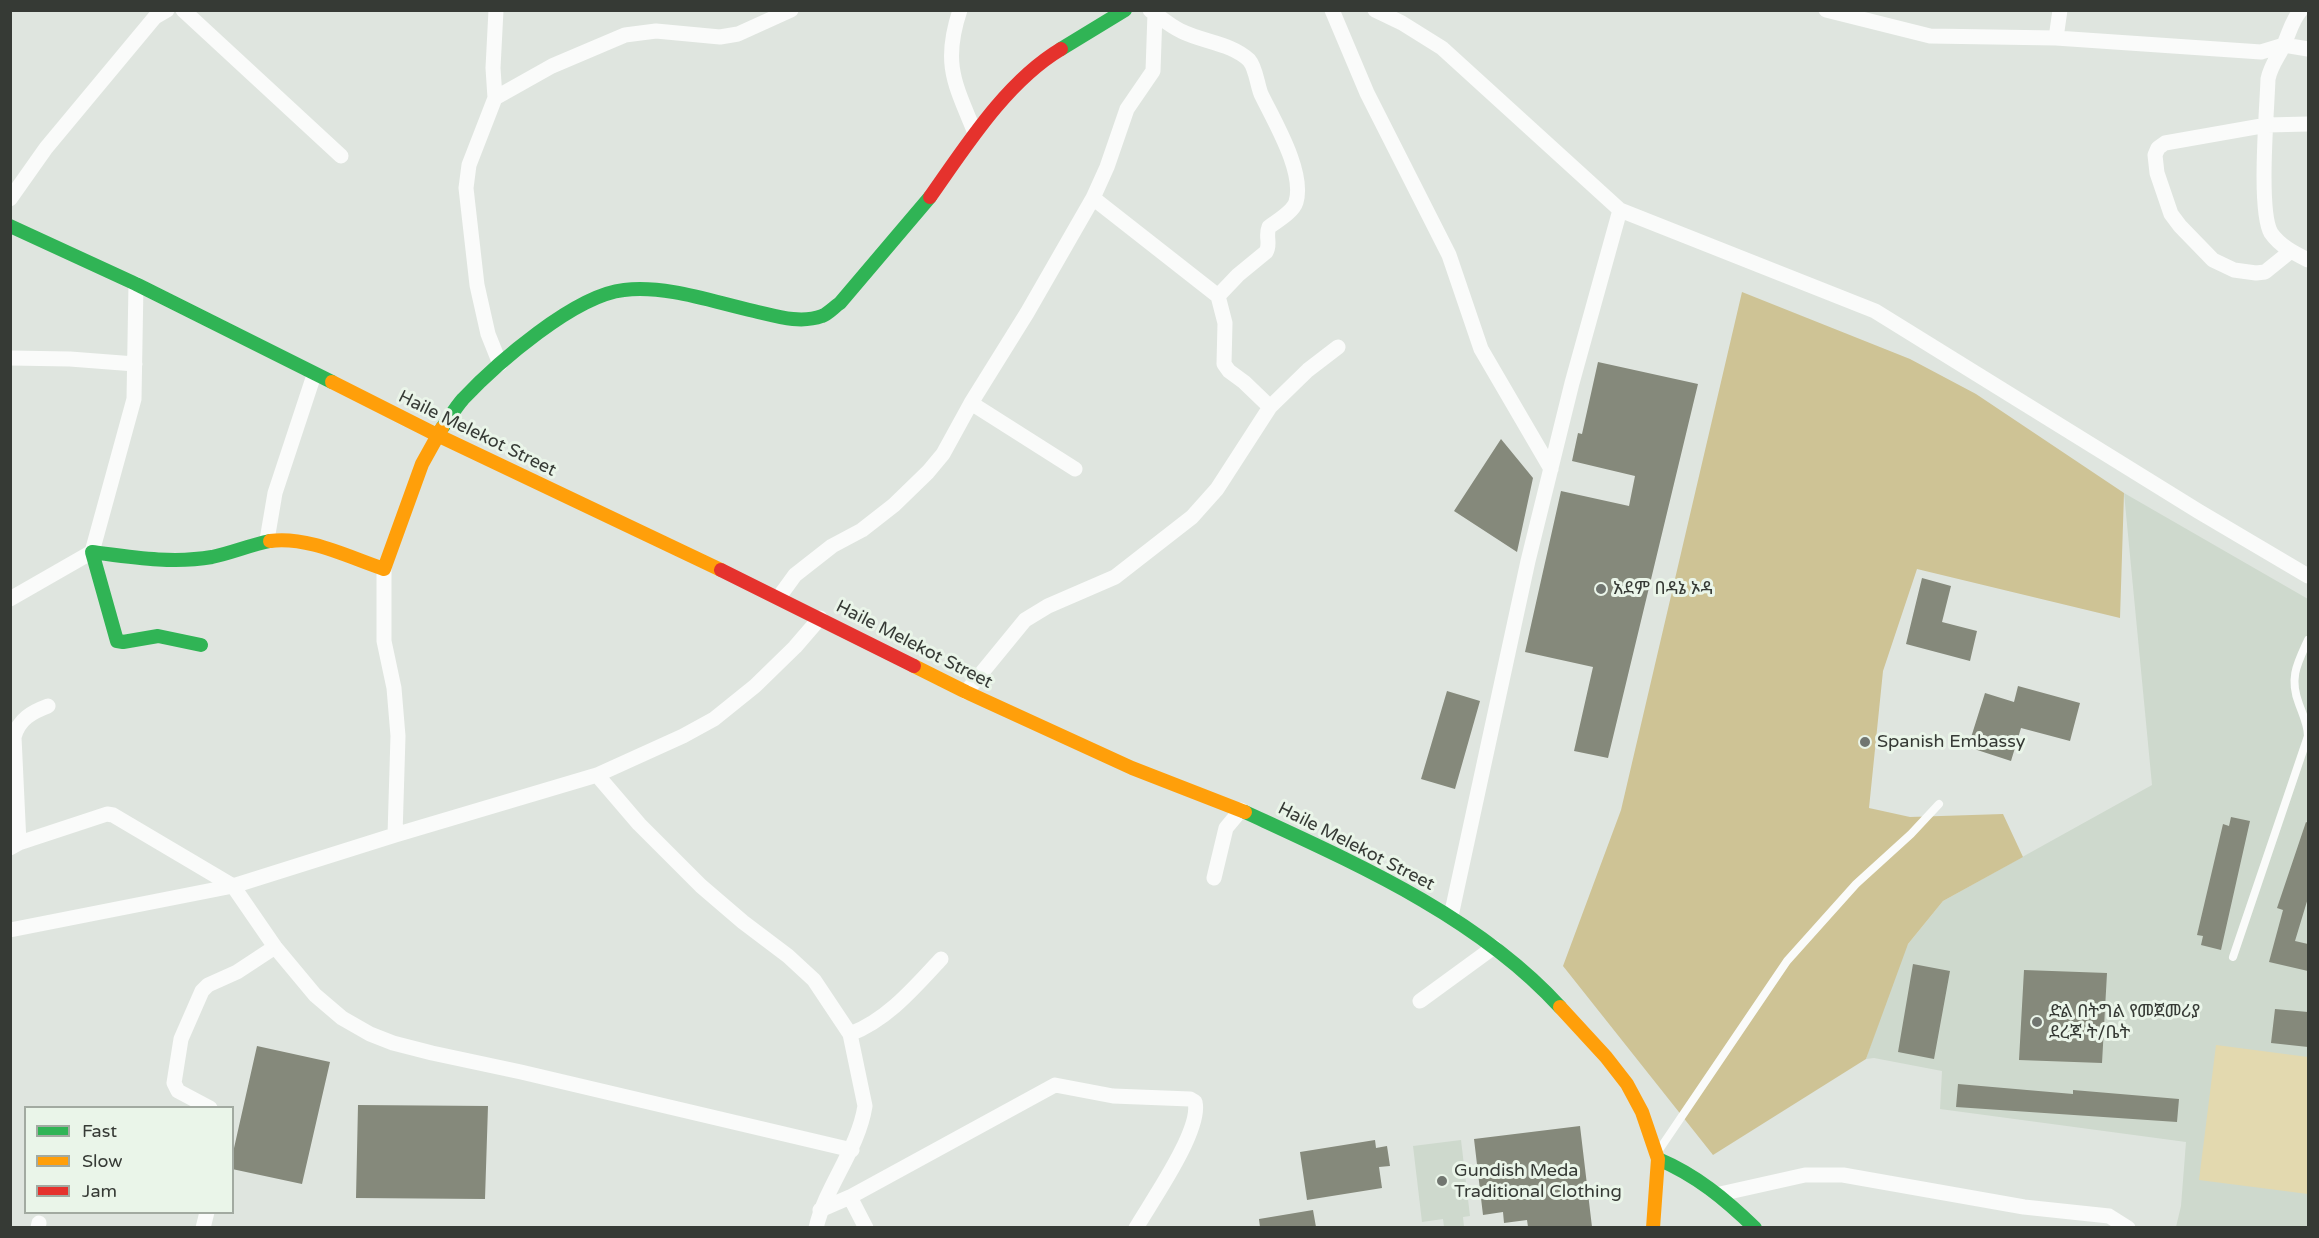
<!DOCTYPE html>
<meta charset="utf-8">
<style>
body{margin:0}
#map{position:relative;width:2319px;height:1238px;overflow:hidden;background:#dfe5df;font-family:"Varela Round",sans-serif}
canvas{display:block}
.frame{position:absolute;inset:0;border:12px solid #363a35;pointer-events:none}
.legend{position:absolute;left:24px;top:1106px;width:210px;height:108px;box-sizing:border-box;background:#eaf5e9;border:2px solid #a2aaa1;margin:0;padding:8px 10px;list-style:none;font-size:18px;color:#363a35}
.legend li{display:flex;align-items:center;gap:12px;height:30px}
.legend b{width:30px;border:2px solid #a2aaa1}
</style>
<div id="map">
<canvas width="2319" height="1238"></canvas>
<div class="frame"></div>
<ul class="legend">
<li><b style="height:8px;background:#30b455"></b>Fast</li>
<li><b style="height:8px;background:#ff9f0a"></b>Slow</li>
<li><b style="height:8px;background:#e5322d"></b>Jam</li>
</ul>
</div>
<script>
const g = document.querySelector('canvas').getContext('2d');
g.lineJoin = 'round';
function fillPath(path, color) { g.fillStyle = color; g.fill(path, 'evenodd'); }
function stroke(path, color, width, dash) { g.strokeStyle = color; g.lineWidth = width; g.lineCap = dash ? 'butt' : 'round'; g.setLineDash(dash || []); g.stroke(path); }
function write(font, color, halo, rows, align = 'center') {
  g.font = font + ' "Varela Round","Noto Sans Ethiopic",sans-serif'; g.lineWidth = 6; g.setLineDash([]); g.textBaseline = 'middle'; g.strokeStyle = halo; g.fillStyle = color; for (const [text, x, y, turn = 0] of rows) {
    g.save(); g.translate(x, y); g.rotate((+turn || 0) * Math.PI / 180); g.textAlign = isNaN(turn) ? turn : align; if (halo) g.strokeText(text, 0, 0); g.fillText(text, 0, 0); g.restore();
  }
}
const built = new Path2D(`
 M2124,493L2308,599V1227H2176L2181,1206L2186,1142L1940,1109L1942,1071L1874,1058L1866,1059L1904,949L1943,901L2152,785Z
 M1461,1140L1470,1216L1463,1217L1464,1227H1444L1443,1219L1422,1222L1413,1146Z`);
const green = new Path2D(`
 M2216,1045L2308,1057V1194L2199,1180Z`);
const forest = new Path2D(`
 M1742,292L1910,359L1976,394L2124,493L2120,618L1917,569L1883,671L1869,808L1910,817L2003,814L2023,857L1943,901L1908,944L1866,1059L1713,1155L1563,966L1621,810Z`);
const building = new Path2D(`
 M1598,362L1698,384L1608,758L1574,751L1593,667L1525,652L1561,491L1629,506L1635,476L1572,461L1578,433L1582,434Z
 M1501,439L1533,478L1517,552L1454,511Z
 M1922,578L1951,586L1942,622L1977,631L1970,661L1906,644Z
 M2018,686L2080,703L2070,741L2021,728L2011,761L1968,747L1985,693L2014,702Z
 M1447,691L1480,701L1455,789L1421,779Z
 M2231,817L2250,821L2221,950L2201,945L2203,936L2197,935L2223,824L2229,826Z
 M2306,822L2308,823V898L2295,941L2308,944V971L2269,962L2283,910L2277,908Z
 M1913,964L1950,971L1934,1059L1898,1052Z
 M2024,970L2107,973L2102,1063L2019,1060Z
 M2275,1009L2308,1012V1047L2271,1043Z
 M257,1046L330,1062L302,1184L232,1169V1157Z
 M1958,1084L2073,1094V1090L2179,1099L2177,1122L1956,1107Z
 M358,1105L488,1106L485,1199L356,1198Z
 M1580,1126L1592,1227H1528L1527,1220L1504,1223L1503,1212L1483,1215L1474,1139Z
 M1375,1140L1376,1148L1387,1146L1390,1166L1379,1167L1382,1188L1307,1200L1300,1152Z
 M1313,1210L1316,1227H1260L1259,1219Z`);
const lane = new Path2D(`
 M2233,957L2308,736C2308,725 2303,715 2299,704C2289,678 2297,664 2308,640
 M1659,1150L1787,961L1856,884L1911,834L1939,804`);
const street = new Path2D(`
 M183,10L341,156
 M496,10L493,68L495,98L469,165L466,188L477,285L488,334L500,364
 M960,10C942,64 955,84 975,133
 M1332,10L1367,93L1449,255L1481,349L1551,469
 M1375,10L1402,23L1442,48L1620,210L1875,311L2198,511L2308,576
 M1826,10L1930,36L2056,38L2261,52L2284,45L2308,49
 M2301,10C2292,20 2290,31 2285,42C2280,55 2271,64 2268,79C2267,110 2258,210 2271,233C2280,246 2294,253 2308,260
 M2056,38L2060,10
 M495,98L552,66L625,35L656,31L720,37L738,34L791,10
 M1093,198L1107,167L1127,109L1153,71L1155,13
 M10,199L46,148L155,17L167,10
 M2291,251L2265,272L2256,273L2234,270L2213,260L2180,226L2171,214L2157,173L2155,155L2158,148L2165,143L2267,125L2308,124
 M10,358L70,359L135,364
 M971,403L1075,469
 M1270,407L1308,370L1338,347
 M267,540L275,493L314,375
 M384,569V641L394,688L398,736L395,835
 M779,597L795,575L832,546L862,530L894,505L928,472L943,454L971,403L1027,313L1093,198L1218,296L1238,275L1266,252C1271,244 1265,236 1269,227C1277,221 1293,212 1296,202C1305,172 1274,121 1261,94C1257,84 1256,68 1249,60C1231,43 1203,42 1181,31C1170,26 1160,17 1150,10
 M10,599L92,552L134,399L136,284
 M966,692L1025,620L1048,606L1115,577L1192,517L1217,489L1270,407L1244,382L1229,371L1224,364L1225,323L1218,296
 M597,775L639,824L701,886L743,922L788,956L814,980L850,1034L865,1106C858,1150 826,1185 816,1228
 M19,843L14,737C19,719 32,712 48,706
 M10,848L19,843L107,814L113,815L233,886L275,947L315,995L342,1018L370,1034L393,1043L432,1053L521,1072L852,1150
 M1214,878L1226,828L1241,810
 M1451,916L1528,561L1572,383L1620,210
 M10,930L233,886L395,835L597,775L683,736L714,719L755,686L795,647L820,618
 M1420,1001L1494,947
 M850,1034C887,1020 914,988 941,959
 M210,1108L178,1091L174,1083L181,1039L202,991L208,985L237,972L275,947
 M1720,1194L1805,1175H1843L2024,1207L2109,1216L2128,1228
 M850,1197L866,1228
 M820,1210L850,1197L1055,1085L1113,1096L1190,1099L1195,1102C1202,1130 1151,1202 1136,1228
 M38,1228L39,1223
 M203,1228L207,1212`);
const fast = new Path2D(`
 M1061,49L1125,10
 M10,226L136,284L332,382
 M442,428C449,419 455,408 463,399C497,363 575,295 624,290C667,285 713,302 754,311C776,316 800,324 822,316C828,314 834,307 840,303L930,197
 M201,645L158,636L123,642L117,641L92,552C131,557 172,564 212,557C231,553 250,545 270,541
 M1245,812C1355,863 1477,916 1560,1007
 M1658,1159C1696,1175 1725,1199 1755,1228`);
const slow = new Path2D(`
 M332,382L437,435L721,570
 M270,541C308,536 348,557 384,569L422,464L442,428
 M914,666L966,692L1132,768L1245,812
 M1560,1007L1606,1057L1627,1084L1642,1112L1658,1159L1653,1228`);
const jam = new Path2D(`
 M930,197C966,146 1006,82 1061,49
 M721,570L914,666`);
const markers = [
 [1601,589,6,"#717670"],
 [1865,742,6,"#717670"],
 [2037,1022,6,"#717670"],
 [1442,1181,6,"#717670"]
];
const streetNames = [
 ["Haile Melekot Street",477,434,26],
 ["Haile Melekot Street",914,645,27],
 ["Haile Melekot Street",1356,847,27]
];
const poiNames = [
 ["አደም በዳኔ ኦዳ",1613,589],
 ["Spanish Embassy",1877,742],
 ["ድል በትግል የመጀመሪያ",2049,1012],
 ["ደረጃ ት/ቤት",2049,1033],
 ["Gundish Meda",1454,1171],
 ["Traditional Clothing",1454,1192]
];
fillPath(built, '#ced9cd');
fillPath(green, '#e3d9af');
fillPath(forest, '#cec395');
fillPath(building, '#85897b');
stroke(lane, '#fafbfa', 8);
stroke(street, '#fafbfa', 15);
stroke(fast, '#30b455', 14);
stroke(slow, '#ff9f0a', 14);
stroke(jam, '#e5322d', 14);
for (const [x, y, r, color] of markers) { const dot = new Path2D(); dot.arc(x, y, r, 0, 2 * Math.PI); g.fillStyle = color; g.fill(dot); stroke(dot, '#eaf5e9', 2); }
write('18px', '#363a35', '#eaf5e9', streetNames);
write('18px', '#363a35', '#eaf5e9', poiNames, 'left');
</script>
